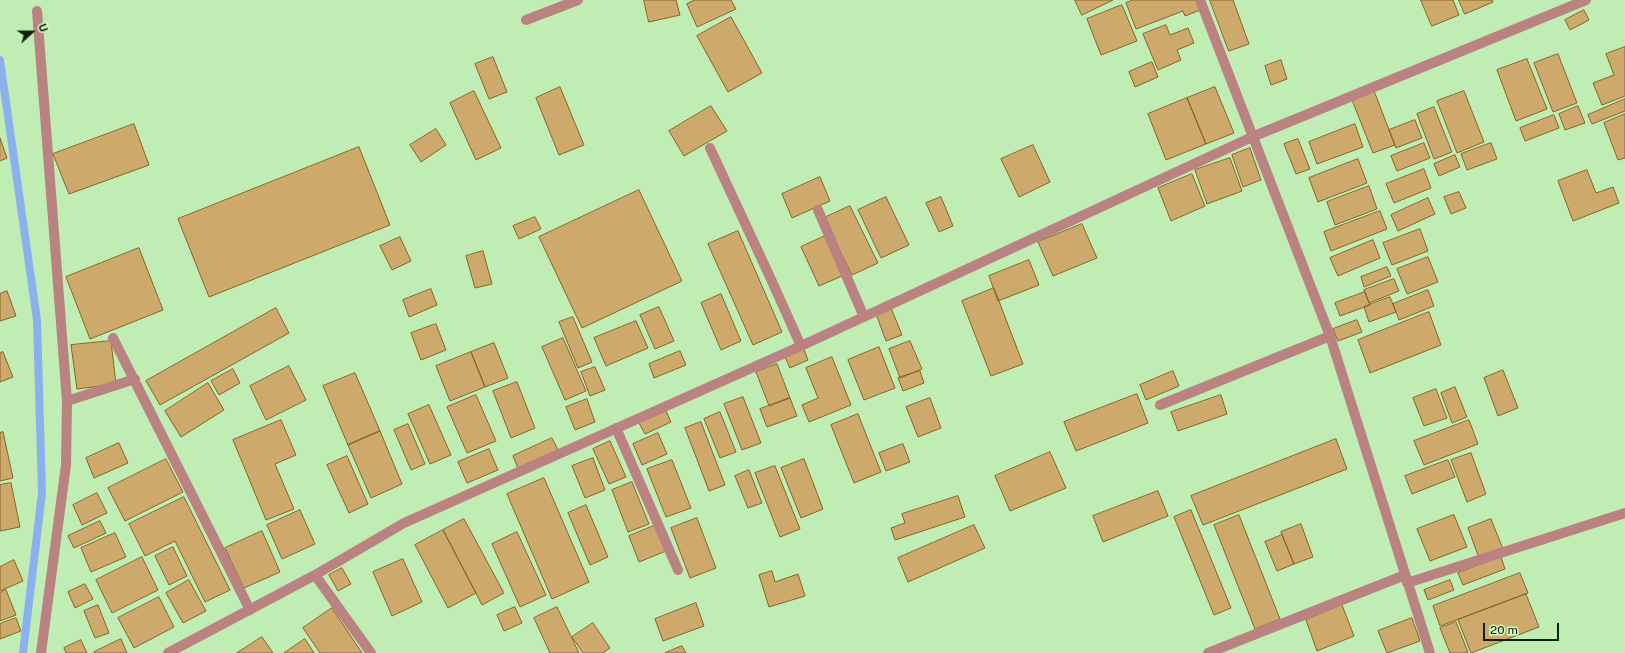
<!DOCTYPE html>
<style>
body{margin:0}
#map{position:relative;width:1625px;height:653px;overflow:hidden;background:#c0edb4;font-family:"Public Sans",sans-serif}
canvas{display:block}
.north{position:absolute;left:12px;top:12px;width:40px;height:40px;-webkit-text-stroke:3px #cdfac1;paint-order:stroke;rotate:69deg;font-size:11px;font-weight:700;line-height:16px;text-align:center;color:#0f200b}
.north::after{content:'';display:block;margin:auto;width:14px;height:18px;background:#0f200b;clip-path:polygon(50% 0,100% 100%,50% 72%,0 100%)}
.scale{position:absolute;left:1483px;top:623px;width:76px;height:18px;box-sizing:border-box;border:2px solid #0f200b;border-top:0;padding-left:5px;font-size:12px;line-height:14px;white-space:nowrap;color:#0f200b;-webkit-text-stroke:3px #cdfac1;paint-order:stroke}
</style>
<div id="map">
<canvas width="1625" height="653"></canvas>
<div class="north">U</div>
<div class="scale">20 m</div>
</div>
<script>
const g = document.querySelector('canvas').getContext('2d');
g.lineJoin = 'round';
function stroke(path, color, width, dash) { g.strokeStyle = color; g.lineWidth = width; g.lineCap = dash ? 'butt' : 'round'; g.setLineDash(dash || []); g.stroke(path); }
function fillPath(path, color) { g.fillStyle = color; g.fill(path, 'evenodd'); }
const stream = new Path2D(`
 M0,60L37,320L42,493L23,653`);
const building = new Path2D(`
 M644,0H676L680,15L649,22Z
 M695,0H731L736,9L697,27L687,4Z
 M1075,0H1113L1082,15Z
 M1133,0H1196L1200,10L1185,16L1183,11L1136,29L1126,3Z
 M1210,0H1233L1249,44L1229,51Z
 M1421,0H1453L1459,15L1432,26Z
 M1459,0H1492L1493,2L1465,14Z
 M1122,5L1137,41L1101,55L1087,19Z
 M1584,10L1589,20L1570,30L1565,20Z
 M731,17L762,73L728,92L697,36Z
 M1166,25L1170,35L1188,28L1194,43L1177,50L1181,60L1158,70L1143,34Z
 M1625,47V96L1602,105L1593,83L1614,75L1606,54Z
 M1558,54L1577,103L1553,112L1534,63Z
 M493,57L507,92L489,99L475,64Z
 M1527,59L1547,109L1516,121L1497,70Z
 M1281,60L1287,79L1271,85L1265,66Z
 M1152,62L1158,77L1135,87L1129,72Z
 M560,87L584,145L559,155L536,98Z
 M1215,87L1234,133L1206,144L1187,98Z
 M474,91L501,148L476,160L450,103Z
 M1374,91L1395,145L1373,153L1352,100Z
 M1464,91L1484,142L1457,153L1437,101Z
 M1187,98L1206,144L1166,160L1148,114Z
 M1625,99V111L1592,124L1588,115Z
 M711,106L727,131L684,156L669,131Z
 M1578,106L1585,123L1565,130L1559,114Z
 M1434,107L1452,152L1434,159L1417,114Z
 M1625,114V158L1618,160L1604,123Z
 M1554,115L1559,128L1525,141L1520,128Z
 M1415,120L1422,138L1396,148L1389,130Z
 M134,124L149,165L69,194L53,154Z
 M1355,124L1363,147L1317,164L1309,142Z
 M436,129L446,145L421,162L410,145Z
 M0,138L7,158L0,161Z
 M1298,139L1310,169L1296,174L1284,144Z
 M1424,143L1430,158L1397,171L1391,156Z
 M1491,143L1497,159L1467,170L1461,154Z
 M1033,145L1050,182L1019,197L1001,159Z
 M359,147L390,225L209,297L178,219Z
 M1250,148L1261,180L1243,187L1232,155Z
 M1455,155L1460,167L1439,176L1434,164Z
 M1230,158L1242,191L1207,204L1195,170Z
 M1358,159L1367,183L1318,202L1309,178Z
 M1424,169L1431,188L1394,203L1386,184Z
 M1587,170L1596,193L1613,187L1619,203L1573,221L1558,181Z
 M1192,174L1205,206L1171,221L1158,188Z
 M820,177L830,201L792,218L782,194Z
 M1369,186L1377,209L1335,225L1327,202Z
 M639,190L682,281L582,328L539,237Z
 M1459,192L1466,208L1451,214L1444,197Z
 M886,197L909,245L881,258L858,210Z
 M941,197L953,226L939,232L926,203Z
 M1428,198L1435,214L1398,231L1391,215Z
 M850,206L878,263L852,275L824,218Z
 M1380,211L1387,229L1331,251L1324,232Z
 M535,217L541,229L519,239L513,226Z
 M1082,224L1097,258L1053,276L1038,242Z
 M1420,229L1428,251L1392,265L1383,243Z
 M738,231L782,332L753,345L708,244Z
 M825,236L842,276L819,286L801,247Z
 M400,237L411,261L392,270L380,246Z
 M1373,240L1380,258L1338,276L1330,258Z
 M139,248L163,310L90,339L66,277Z
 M483,251L492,284L475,288L466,256Z
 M1428,257L1438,282L1407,294L1397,269Z
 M1029,260L1039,285L998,301L989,276Z
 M1387,267L1391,276L1364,287L1361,277Z
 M1394,279L1399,291L1369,303L1364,290Z
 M994,288L1023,364L991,376L962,301Z
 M431,289L437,305L409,317L403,300Z
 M1428,290L1434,306L1399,320L1393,304Z
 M7,291L16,316L0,321V294Z
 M1365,292L1370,305L1340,316L1335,303Z
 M721,294L741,341L721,350L701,303Z
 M1390,297L1396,312L1369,322L1364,307Z
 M659,307L674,341L655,349L640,315Z
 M276,308L289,333L160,405L146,381Z
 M891,308L902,335L886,341L876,314Z
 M1429,312L1441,345L1370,373L1358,340Z
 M573,317L592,362L578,368L559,322Z
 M1357,320L1362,332L1338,341L1333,329Z
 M636,321L648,348L606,366L594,338Z
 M436,324L446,350L421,360L411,333Z
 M563,338L586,391L565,400L542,347Z
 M111,341L116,384L77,389L71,345Z
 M910,341L922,369L900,378L889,349Z
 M494,343L508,378L485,387L471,352Z
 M803,347L808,360L790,368L784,355Z
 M879,347L895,388L864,400L848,360Z
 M680,351L686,365L654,378L649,364Z
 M3,352L13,377L0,382V353Z
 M471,352L485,387L450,401L436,366Z
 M832,357L851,405L809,422L802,405L818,398L806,368Z
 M777,364L790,398L769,406L756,372Z
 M289,366L306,400L266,420L250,386Z
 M595,367L605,390L590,396L581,372Z
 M233,369L240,383L219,395L211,381Z
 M1503,370L1518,408L1498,416L1484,378Z
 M920,371L924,383L903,391L898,378Z
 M1173,371L1179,386L1146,400L1140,385Z
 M355,373L380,431L348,445L323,386Z
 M517,382L535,428L511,438L493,391Z
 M208,383L224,410L181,437L165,411Z
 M1455,387L1467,417L1452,423L1441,393Z
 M1436,389L1447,418L1424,426L1413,398Z
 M1137,394L1148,423L1076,451L1064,422Z
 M476,395L496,441L467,453L447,407Z
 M1221,395L1227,414L1178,431L1171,412Z
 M743,397L761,443L742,450L724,404Z
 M790,398L797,416L767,427L760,409Z
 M930,398L941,428L918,437L906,407Z
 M587,399L595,422L575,430L566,407Z
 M429,405L451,455L430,464L408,414Z
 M666,411L671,422L645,434L639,423Z
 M720,412L736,452L720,458L704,419Z
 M858,414L881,472L854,483L831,425Z
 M281,420L296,455L275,464L294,509L266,520L233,440Z
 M1469,420L1478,444L1424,465L1414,441Z
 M701,422L725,485L709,491L685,428Z
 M408,424L425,464L411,470L394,430Z
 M380,431L402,484L371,498L348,445Z
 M3,432L13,478L0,481V433Z
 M658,433L667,454L642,465L633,444Z
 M552,438L558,450L518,468L513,456Z
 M1336,439L1347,469L1203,525L1191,496Z
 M610,441L626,477L609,484L593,449Z
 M119,443L128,463L94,478L86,458Z
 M903,444L910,462L886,471L879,453Z
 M489,449L498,470L467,483L458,462Z
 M1050,452L1066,488L1010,511L995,476Z
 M1471,453L1486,494L1467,502L1451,460Z
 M347,456L368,504L349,513L327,465Z
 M593,458L605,490L585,498L572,466Z
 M166,459L183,492L125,521L108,488Z
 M804,459L823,509L801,518L781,468Z
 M672,460L691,508L666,517L647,469Z
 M1448,460L1455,477L1412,494L1405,476Z
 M775,466L800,529L780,537L755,473Z
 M749,470L762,503L748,508L735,476Z
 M544,478L589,582L552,599L507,494Z
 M632,482L649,524L628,532L612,490Z
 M11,483L20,527L0,531V485Z
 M1158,491L1168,516L1103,542L1093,516Z
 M97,493L107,513L82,525L73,505Z
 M958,496L965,517L895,540L891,528L905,523L902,514Z
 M184,497L230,590L205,602L175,541L145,556L129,524Z
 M586,505L608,557L590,565L568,513Z
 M300,510L315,544L282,559L267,525Z
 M1191,510L1231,608L1214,615L1174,517Z
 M1239,515L1280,619L1255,629L1214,525Z
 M1454,515L1467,547L1430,561L1417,529Z
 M697,518L716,568L690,578L671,528Z
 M464,519L504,593L482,605L443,530Z
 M1491,519L1503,549L1479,558L1468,528Z
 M100,521L106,533L74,548L68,536Z
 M1301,524L1313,557L1294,564L1281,532Z
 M656,525L666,551L639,562L629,536Z
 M974,525L985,548L908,582L898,558Z
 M443,530L476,593L448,608L415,545Z
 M262,531L280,572L244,588L225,548Z
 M517,532L546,595L520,607L492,544Z
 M115,533L126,557L91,572L81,548Z
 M1282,535L1294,564L1277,571L1265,542Z
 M173,547L187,576L169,585L155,556Z
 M142,557L158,590L112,613L96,580Z
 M1501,557L1505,569L1463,585L1458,573Z
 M403,559L422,602L392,616L373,572Z
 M14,560L23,581L0,591V567Z
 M342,568L351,584L338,591L329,575Z
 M772,571L775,582L798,574L805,596L769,607L759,575Z
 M1520,573L1528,593L1440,626L1433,606Z
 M189,580L206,611L183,623L166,593Z
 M1450,580L1454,590L1428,600L1424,590Z
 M85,584L93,599L75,608L68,592Z
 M6,590L16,615L0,621V593Z
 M1526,594L1539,627L1471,653L1458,620Z
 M159,597L174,627L134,648L118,618Z
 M696,603L704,626L663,641L655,619Z
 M98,605L109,633L95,638L84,611Z
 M1342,605L1354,636L1317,651L1306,620Z
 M515,607L522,623L504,631L497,615Z
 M557,607L579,653H550L534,618Z
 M332,608L362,653H320L303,628Z
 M16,618L21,631L0,639V624Z
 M1412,618L1420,641L1387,653L1378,631Z
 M1456,622L1468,652L1464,653H1450L1440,628Z
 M593,623L610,648L603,653H583L572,637Z
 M262,637L273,653H237Z
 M121,639L127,653H95L94,652Z
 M305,639L314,653H284Z
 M81,640L87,653H66L64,648Z
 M682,646L686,653H665Z`);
const lane = new Path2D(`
 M1208,653L1405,575`);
const street = new Path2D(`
 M1200,0L1330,336L1430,653
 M37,11L67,401L66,465L41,653
 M526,20L578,0
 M710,148L770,277L801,346
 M818,210L864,317
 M113,338L250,610
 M67,401L135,379
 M1160,405L1330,336
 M616,428L678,570
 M315,575L371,653
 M1407,583L1625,513
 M168,653L315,575L404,523L801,346L1252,137L1586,0`);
stroke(stream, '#8ab0ed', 8);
fillPath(building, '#cea96c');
stroke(building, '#866426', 1);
stroke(lane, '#bb8282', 10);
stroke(street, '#bb8282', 10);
</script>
